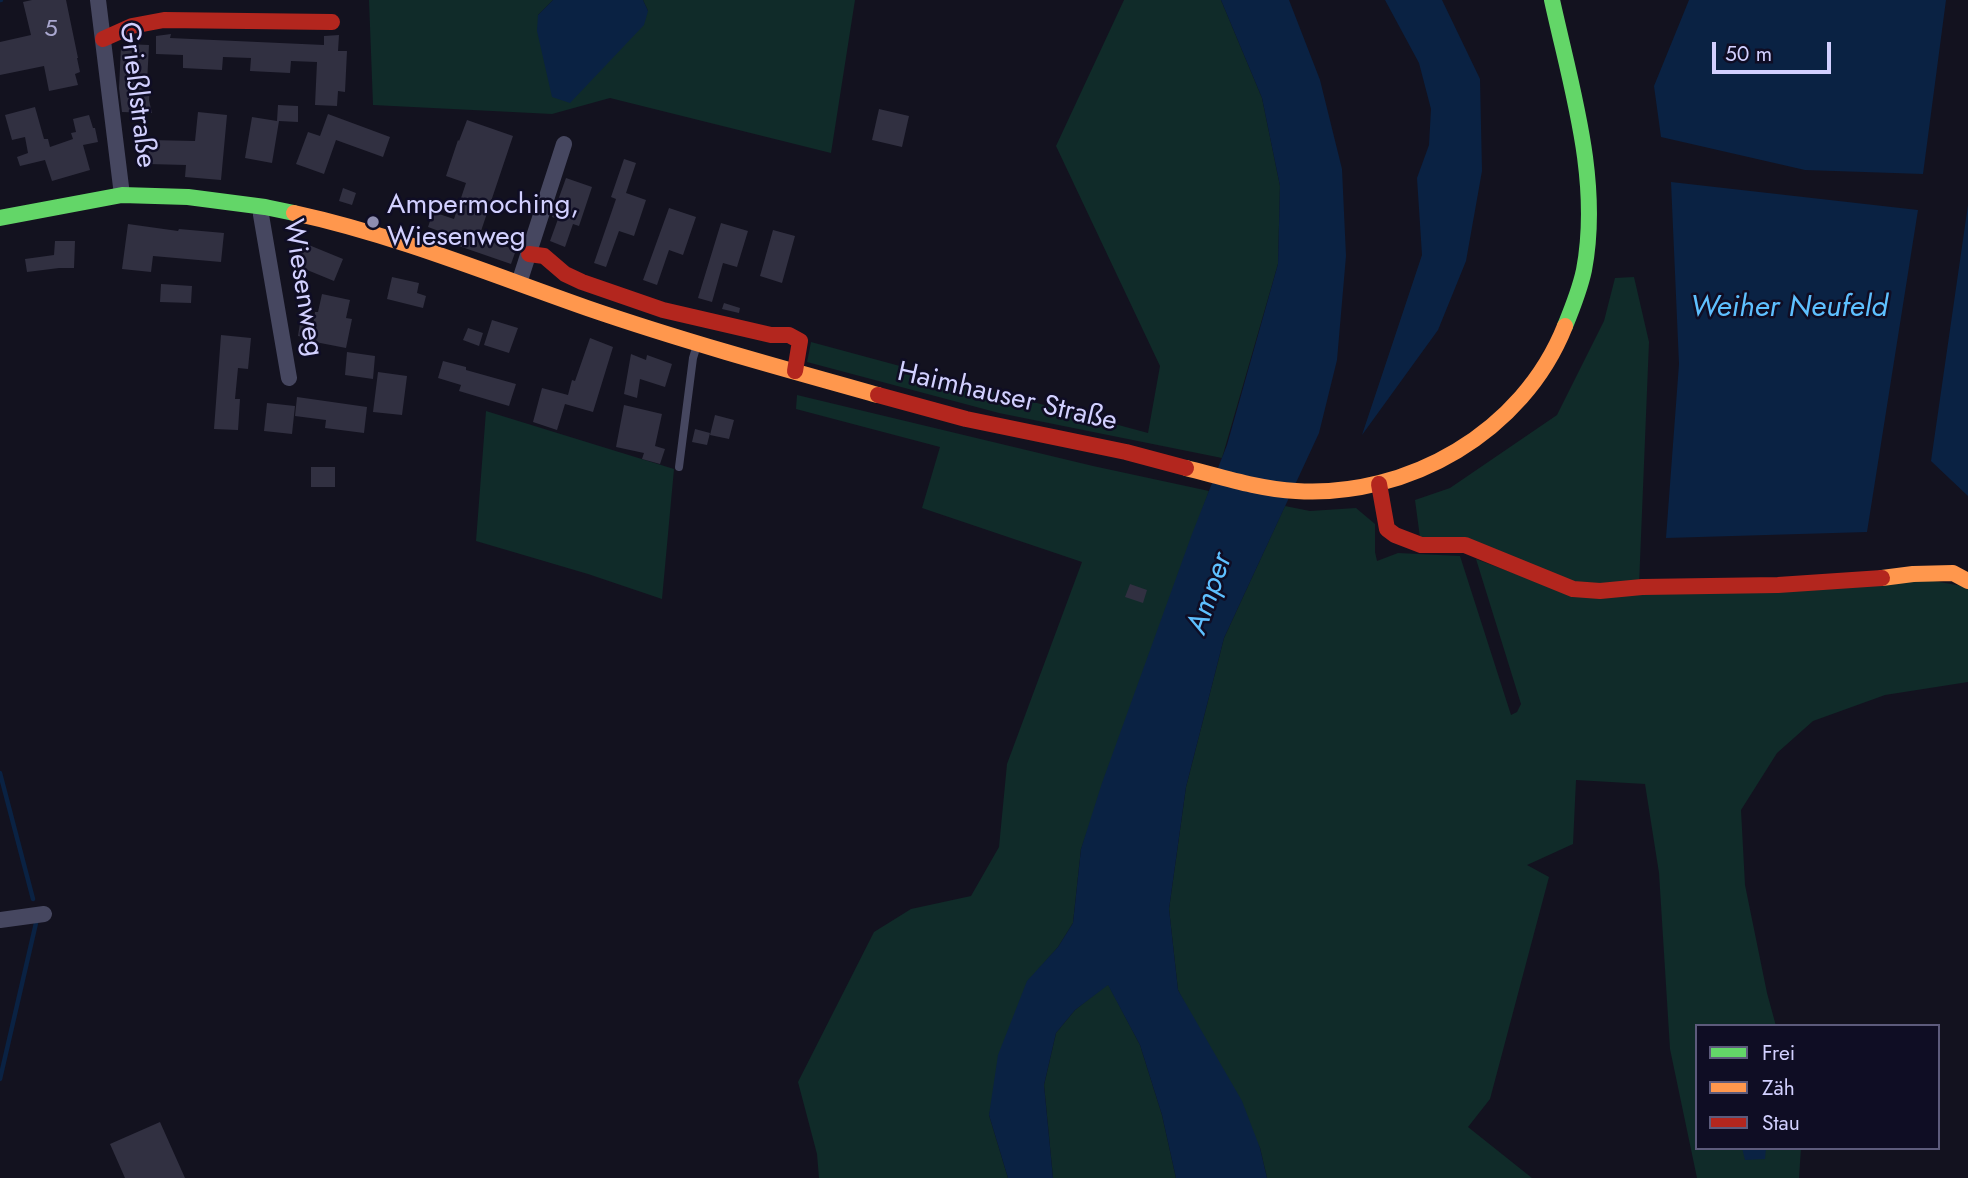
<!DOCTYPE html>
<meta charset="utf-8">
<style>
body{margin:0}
#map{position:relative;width:1968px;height:1178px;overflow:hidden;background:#13121f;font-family:Jost,sans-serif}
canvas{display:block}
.legend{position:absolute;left:1695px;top:1024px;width:245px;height:126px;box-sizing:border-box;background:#0f0d24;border:2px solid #5d5b7c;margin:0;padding:9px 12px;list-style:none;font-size:21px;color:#d2d0ff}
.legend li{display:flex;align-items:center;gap:14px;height:35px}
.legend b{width:35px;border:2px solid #5d5b7c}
.scale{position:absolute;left:1712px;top:42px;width:119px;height:32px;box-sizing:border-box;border:4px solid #d2d0ff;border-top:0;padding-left:9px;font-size:21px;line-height:24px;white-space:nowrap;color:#d2d0ff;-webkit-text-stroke:5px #0f0d24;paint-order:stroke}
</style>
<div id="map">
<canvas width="1968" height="1178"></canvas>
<ul class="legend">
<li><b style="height:9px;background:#63d668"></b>Frei</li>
<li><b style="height:9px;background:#ff974d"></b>Zäh</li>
<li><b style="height:9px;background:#b3261e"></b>Stau</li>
</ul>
<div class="scale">50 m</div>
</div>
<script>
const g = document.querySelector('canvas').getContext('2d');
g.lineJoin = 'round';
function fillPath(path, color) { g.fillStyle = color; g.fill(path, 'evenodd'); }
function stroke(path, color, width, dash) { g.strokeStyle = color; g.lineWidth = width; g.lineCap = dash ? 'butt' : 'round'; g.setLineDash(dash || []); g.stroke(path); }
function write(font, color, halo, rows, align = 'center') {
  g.font = font + ' Jost,sans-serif'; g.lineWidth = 5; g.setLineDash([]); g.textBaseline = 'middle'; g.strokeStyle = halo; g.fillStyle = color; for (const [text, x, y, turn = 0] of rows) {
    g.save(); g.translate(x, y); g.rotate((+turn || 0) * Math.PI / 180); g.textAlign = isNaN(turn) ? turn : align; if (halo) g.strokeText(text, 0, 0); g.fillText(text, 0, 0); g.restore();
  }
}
const green = new Path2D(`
 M369,0H553L538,15L648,11L643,0H855L831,153L610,98L552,114L373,105Z
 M1124,0H1221L1262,98L1280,186L1278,264L1222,458L999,413L807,362L811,342L1148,433L1160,366L1056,146Z
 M1634,277L1649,342L1639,585H1564L1460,539L1421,545L1415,500L1450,488L1557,415L1604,321L1615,278Z
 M797,395L1093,466L1209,491L1081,849L1073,923L1058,947L1028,981L989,1115L1008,1178H819L817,1154L798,1082L874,932L911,909L971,896L999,847L1007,764L1082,562L922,508L940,447L796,409Z
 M486,411L674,469L662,599L588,574L476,541Z
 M1285,506L1310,511L1356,508L1375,524V552L1377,561L1398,553L1460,556L1511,715L1517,712L1521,704L1476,559L1570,594L1917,578L1968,587V682L1885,695L1813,721L1777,753L1741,810L1745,885L1767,993L1776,1026H1697V1148H1801L1799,1178H1697L1670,1049L1659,873L1645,784L1576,780L1573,844L1527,865L1549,877L1490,1099L1468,1127L1532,1178H1267L1260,1148L1178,990L1169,909L1186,787L1224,638Z
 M1108,984L1140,1045L1162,1115L1176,1178H1053L1044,1085L1056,1033L1075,1010Z`);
const water = new Path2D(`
 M553,0H643L648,11L644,25L570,103L552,97L537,31L538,15Z
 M1221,0H1289L1320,80L1342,169L1346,256L1337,360L1319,433L1224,638L1186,787L1169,909L1178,990L1242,1101L1260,1148L1267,1178H1176L1162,1115L1140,1045L1108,985L1075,1010L1056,1033L1044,1085L1053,1178H1008L989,1115L998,1055L1027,981L1058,947L1073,923L1081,849L1102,783L1192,534L1227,445L1278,264L1280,186L1262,98Z
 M1385,0H1442L1480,79L1482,171L1466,261L1438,330L1362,435L1422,255L1417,178L1429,145L1431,109L1419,63Z
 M1689,0H1946L1923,174L1805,170L1661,137L1654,86Z
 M1671,182L1918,210L1867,532L1666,538L1679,364Z
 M1968,205V496L1931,461Z
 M1742,1148H1766L1765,1159L1745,1160Z`);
const stream = new Path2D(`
 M0,0H1
 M0,773L33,899
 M0,1079L36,923`);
const building = new Path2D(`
 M32,0H66L78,58H77L80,72L75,74L78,85L49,91L44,66L0,75V42L31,35L23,2Z
 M171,34L170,38L324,45V36L339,35L338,51H347L345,92L338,91L337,106L315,105L317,62L291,61L290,73L250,71L251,58L223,57L222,70L183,68V55L156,54V36Z
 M126,44L149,45L147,83H150L149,100L152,113L122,112L119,88L121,46Z
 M278,105L298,106V122L279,121L272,163L245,158L252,117L277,121Z
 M35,107L44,139H48L50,147L73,139L71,133L76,132L73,119L89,115L93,128H95L98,142L83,145L90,170L52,181L45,160L20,166L17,157L28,153L25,137L12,140L5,115Z
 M879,109L909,116L902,147L872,140Z
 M198,112L227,115L221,180L185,177L186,165L148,164L149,140L195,141Z
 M328,114L390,137L383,157L336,140L324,174L296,164L308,132L320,136Z
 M467,120L513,136L479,237L516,250L511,264L456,245L458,238L428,227L433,212L454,219L466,183L446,176L458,140L459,141Z
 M624,159L636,163L626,193L646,200L634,236L619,231L606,267L594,263L616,199L611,197Z
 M566,178L592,187L579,226L573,224L565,247L550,241L558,219L552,217Z
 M343,188L356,193L352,205L339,201Z
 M669,208L696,217L683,255L669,250L657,285L643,280Z
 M721,223L748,231L737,267L723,263L712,302L698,298Z
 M128,224L178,231L179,229L224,233L221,262L153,256L151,272L122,269Z
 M773,230L795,236L782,283L760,276Z
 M55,241H75L74,268H59L27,272L25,259L54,255Z
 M304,243L343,259L334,281L295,265Z
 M392,277L419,283L417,293L426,296L423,308L387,299Z
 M161,284L192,286L191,303L160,302Z
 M322,294L350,300L346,318L352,319L346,348L310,341V338L298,336L300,323L313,325L315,312H318Z
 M724,303L740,308L739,313L722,309Z
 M492,320L518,328L509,353L484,345Z
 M468,328L483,333L479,346L463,340Z
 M221,335L251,338L248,369L238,368L235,399H240L238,430L214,429Z
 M590,338L613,347L593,412L565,404L557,430L533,422L542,388L568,395L572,380L575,381Z
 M347,352L375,356L373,379L345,375Z
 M631,354L646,360L647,355L672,364L665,387L640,379L637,398L624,394Z
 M443,361L466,367V370L516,384L509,406L459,391L461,385L438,378Z
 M378,372L407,376L402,415L373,412Z
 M297,397L367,407L364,433L325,428L326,420L295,416Z
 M267,403L295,406L292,434L264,431Z
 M624,405L662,414L655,446L665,449L660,464L642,459L644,453L616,447Z
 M715,415L734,420L729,439L710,435Z
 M695,429L710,433L707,445L692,442Z
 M311,467H335V487H311Z
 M1130,584L1147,590L1143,603L1125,597Z
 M160,1122L185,1178H125L110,1144Z`);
const lane = new Path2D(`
 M679,467L693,358L697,345`);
const street = new Path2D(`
 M98,0L122,195
 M265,207L261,215L289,378
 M519,283L564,144
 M0,920L44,914`);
const fast = new Path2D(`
 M1552,0C1571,87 1601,180 1584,270C1580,289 1572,309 1565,326
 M0,218L122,195L188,197L265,207L294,213`);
const slow = new Path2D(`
 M294,213C395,235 490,274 587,308C683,341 781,368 878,395
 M1186,468C1222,477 1258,489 1296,491C1408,498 1523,432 1565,326
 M1882,578L1913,574L1953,573L1968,581`);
const jam = new Path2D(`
 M103,39L132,26L164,20L332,22
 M529,254L544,256L565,274L582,282L663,310L771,335H789L800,341L795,371
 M878,395L966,419L1126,452L1186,468
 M1379,484L1387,529L1395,535L1421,545H1465L1573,589L1600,591L1642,587L1778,585L1882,578`);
const markers = [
 [373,222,7,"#8f8eb1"]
];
const numberNames = [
 ["5",51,30]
];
const streetNames = [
 ["Grießlstraße",136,95,83],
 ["Wiesenweg",302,288,81],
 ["Haimhauser Straße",1007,398,13]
];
const poiNames = [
 ["Ampermoching,",387,206],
 ["Wiesenweg",387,238]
];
const waterNames = [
 ["Weiher Neufeld",1789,309],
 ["Amper",1211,594,-71]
];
fillPath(green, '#102b29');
fillPath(water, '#0a2243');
stroke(stream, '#0a2243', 4.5);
fillPath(building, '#313041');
stroke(lane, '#464760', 8);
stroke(street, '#464760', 16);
stroke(fast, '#63d668', 16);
stroke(slow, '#ff974d', 16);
stroke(jam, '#b3261e', 16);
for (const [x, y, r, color] of markers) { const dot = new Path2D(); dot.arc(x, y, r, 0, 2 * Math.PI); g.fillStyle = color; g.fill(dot); stroke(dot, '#0f0d24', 2.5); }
write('24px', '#aaa8d0', null, numberNames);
write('28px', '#d2d0ff', '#0f0d24', streetNames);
write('28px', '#d2d0ff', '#0f0d24', poiNames, 'left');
write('italic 30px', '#5ec0ff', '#0f0d24', waterNames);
</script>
